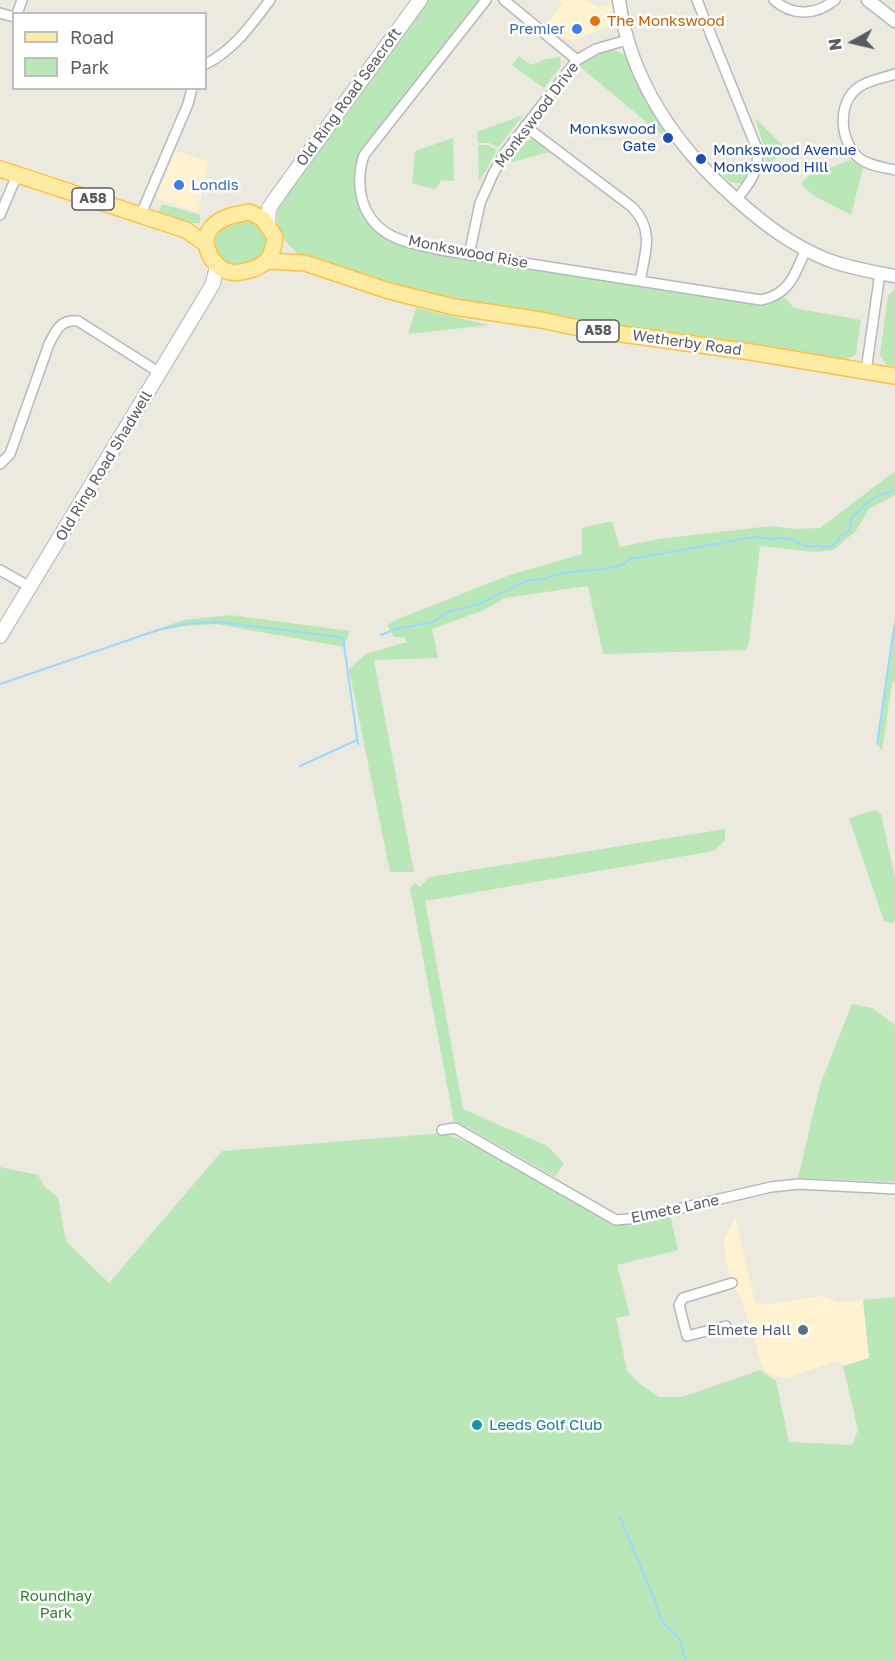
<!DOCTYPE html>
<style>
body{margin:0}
#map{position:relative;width:895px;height:1661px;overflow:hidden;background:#ece9de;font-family:"Golos Text",sans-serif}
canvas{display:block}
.legend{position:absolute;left:12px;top:12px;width:195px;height:78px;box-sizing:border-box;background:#fff;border:2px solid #bcbec0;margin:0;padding:8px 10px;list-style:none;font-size:18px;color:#585c61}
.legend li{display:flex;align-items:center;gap:12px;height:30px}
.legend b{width:30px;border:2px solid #bcbec0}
.north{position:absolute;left:823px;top:12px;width:60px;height:60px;-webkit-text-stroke:4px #fff;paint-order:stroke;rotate:262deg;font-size:16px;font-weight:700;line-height:24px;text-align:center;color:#585c61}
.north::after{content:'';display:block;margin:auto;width:21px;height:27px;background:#585c61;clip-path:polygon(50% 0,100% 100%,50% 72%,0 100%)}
</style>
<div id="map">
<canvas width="895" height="1661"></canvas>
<ul class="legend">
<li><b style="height:8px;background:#ffeba1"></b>Road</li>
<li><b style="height:16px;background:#bae7b8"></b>Park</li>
</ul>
<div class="north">N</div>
</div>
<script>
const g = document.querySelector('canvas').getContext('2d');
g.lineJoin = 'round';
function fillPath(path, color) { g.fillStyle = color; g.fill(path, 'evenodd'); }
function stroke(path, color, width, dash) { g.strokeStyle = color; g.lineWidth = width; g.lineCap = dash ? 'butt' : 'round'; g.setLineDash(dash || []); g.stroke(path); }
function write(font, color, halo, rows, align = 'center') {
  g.font = font + ' "Golos Text",sans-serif'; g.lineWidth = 5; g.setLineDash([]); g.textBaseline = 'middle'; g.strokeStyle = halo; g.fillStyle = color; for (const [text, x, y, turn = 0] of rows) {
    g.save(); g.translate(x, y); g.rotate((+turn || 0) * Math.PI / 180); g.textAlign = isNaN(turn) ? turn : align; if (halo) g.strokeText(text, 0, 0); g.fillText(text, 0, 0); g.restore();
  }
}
const commercial = new Path2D(`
 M559,0H585L598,7L612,5L614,14L609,26L573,41L560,36L545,26L562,4Z
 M175,151L208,161L198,212L156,198Z
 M735,1216L755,1303L769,1304L821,1296L839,1302L863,1300L869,1358L843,1366L838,1361L789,1377H779L766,1372L762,1365L742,1302L732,1283L725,1256L724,1238L733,1223Z`);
const green = new Path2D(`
 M426,0H486L374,140L359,174L371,218L405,241L750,299L781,293L794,308L861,320L856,354L850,358L842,359L457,302L417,292L306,259C286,247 270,225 280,201Z
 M614,50L627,56L645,100L674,145L579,66L595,55Z
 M519,56L531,65L546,59L560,57L561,66L544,88L512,65Z
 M523,115L498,148L489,143H478L477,132Z
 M755,118L785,148L766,168L765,150Z
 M453,138L454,181L441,180L438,186L434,189L412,183L415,151Z
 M534,139L549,152L505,164L519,142Z
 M478,145H488L497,150L479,182Z
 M850,160L863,168L851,215L814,196L801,184L808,176Z
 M752,162L749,173L743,184L730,182L714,167Z
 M162,204L200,215V223H190L158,213Z
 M242,219L257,221L270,238L261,258C255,260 246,266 239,266C220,267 208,245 221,230C227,224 235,222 242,219Z
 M895,289V367L888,366L880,355L888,296Z
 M416,308L489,325L408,334Z
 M895,471V495L869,509L855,532L833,550L814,552L760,546L749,643L746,650L603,654L588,586L505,598L484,610L432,629L438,658L374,660L414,872H390L349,669L366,654L407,642L404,637H394L387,625L400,618L510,575L582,554V528L612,521L620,547L659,539L771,526L795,529L820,528Z
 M230,615L350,631L344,647L216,624L161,628L184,620Z
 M895,615V682L892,683L882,751L877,743Z
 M875,810L881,814L895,877V920L893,924L884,921L849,818Z
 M725,829V840L714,851L425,901L463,1109L547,1146L564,1163L555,1177L463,1125L454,1122L410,888L415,883L420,887L429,877Z
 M852,1004L872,1008L895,1025V1182L798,1178L820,1085Z
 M444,1133L499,1155L616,1220L669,1210L678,1250L617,1265L630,1315L616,1318L627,1371L641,1385L659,1397H682L760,1370L776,1381L789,1442L852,1445L858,1430L843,1366L869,1358L863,1300L895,1297V1661H0V1167L38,1175L45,1187L58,1198L66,1241L109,1283L222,1151Z`);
const stream = new Path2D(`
 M381,635L396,629L433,622L447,612L479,604L526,581L544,579L562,573L603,569L621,565L631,559L754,537L769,539L788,538L806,546L831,547L841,536L850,530L851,519C866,502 873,496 895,490
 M343,638L358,744
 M0,684L158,630L190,623L219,622L345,638
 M877,744L894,627
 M300,766L357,740
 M620,1517L655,1601L662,1621L679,1638L686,1661`);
const minor = new Path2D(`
 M486,0L364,155C354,186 361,220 392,236C407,244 425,246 441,250L761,300C790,294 795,274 806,249
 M504,0L577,60
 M697,0L757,149C760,171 749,184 736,200
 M774,0C793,17 816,15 835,0
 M0,13L14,17
 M17,14L22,0
 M206,64C234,50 251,25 270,0
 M895,74C884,78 869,80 859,87C837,102 839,141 859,158C869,166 883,167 895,170
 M525,126L632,207C655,230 645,253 640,281
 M141,214L188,104L192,88
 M0,215L17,175
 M469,255L480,203L493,174L504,154L577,60L596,49L627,40
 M866,371L880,273
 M0,464L10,454L49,344C56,330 61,319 78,321L160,373
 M0,570L30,587
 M442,1130L455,1128L616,1220L639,1218L771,1187L799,1184L895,1189
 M726,1326L687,1336L679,1305L683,1298L732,1283`);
const tertiary = new Path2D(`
 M619,0C630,81 677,148 737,200C765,225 793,246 828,260C850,268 872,272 895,276
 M868,0L895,21`);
const secondary = new Path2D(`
 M268,224L269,208L278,195L420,0
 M0,636L207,294L213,283L217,266`);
const primary = new Path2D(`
 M0,169L186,230L206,244
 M250,212L263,219L275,237C273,253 269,264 253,269C246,271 238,274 230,272C213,269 199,243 211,228C220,217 237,214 250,212Z
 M268,261L305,263L389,291L454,307L541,320L579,328L751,352L895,376`);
const markers = [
 [595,21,6,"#e8710a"],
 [577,29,6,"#3f7fe0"],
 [668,138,6,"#1a4fb4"],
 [701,159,6,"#1a4fb4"],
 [179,185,6,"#3f7fe0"],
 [803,1330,6,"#5c6f8a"],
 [477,1425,6,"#0f9aa8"]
];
const shields = [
 [93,199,42],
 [598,331,42]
];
const shieldNames = [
 ["A58",93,199],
 ["A58",598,331]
];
const foodNames = [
 ["The Monkswood",607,21]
];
const shopNames = [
 ["Premier",565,29],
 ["Londis",191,185,"left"]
];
const streetNames = [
 ["Old Ring Road Seacroft",349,97,-54],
 ["Monkswood Drive",537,115,-53],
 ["Monkswood Rise",468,252,11],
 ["Wetherby Road",687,343,8],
 ["Old Ring Road Shadwell",104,466,-59],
 ["Elmete Lane",675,1209,-12]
];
const transitNames = [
 ["Monkswood",656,129],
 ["Gate",656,146],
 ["Monkswood Avenue",713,150,"left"],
 ["Monkswood Hill",713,167,"left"]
];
const serviceNames = [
 ["Elmete Hall",791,1330]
];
const cultureNames = [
 ["Leeds Golf Club",489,1425]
];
const parkNames = [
 ["Roundhay",56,1596],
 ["Park",56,1613]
];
fillPath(commercial, '#fff2d1');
fillPath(green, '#bae7b8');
stroke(stream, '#9cd8ff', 2);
stroke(minor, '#b5b8bd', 12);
stroke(tertiary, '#b5b8bd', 15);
stroke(secondary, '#b5b9bf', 16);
stroke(primary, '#fbc148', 18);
stroke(minor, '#fff', 9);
stroke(tertiary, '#fff', 12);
stroke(secondary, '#fff', 14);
stroke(primary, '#ffeba1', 15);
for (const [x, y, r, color] of markers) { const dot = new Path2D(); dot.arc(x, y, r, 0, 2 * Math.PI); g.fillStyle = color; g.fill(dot); stroke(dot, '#fff', 2); }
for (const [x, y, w] of shields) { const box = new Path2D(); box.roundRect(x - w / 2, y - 11, w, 22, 4.5); g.fillStyle = '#fff'; g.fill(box); stroke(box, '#585c61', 1.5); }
write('bold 14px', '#585c61', null, shieldNames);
write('15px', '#c56008', '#fff', foodNames, 'left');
write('15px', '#366cbe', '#fff', shopNames, 'right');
write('15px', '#585c61', '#fff', streetNames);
write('15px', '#164399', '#fff', transitNames, 'right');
write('15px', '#4e5e75', '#fff', serviceNames, 'right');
write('15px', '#0d838f', '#fff', cultureNames, 'left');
write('15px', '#2e832e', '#fff', parkNames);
</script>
